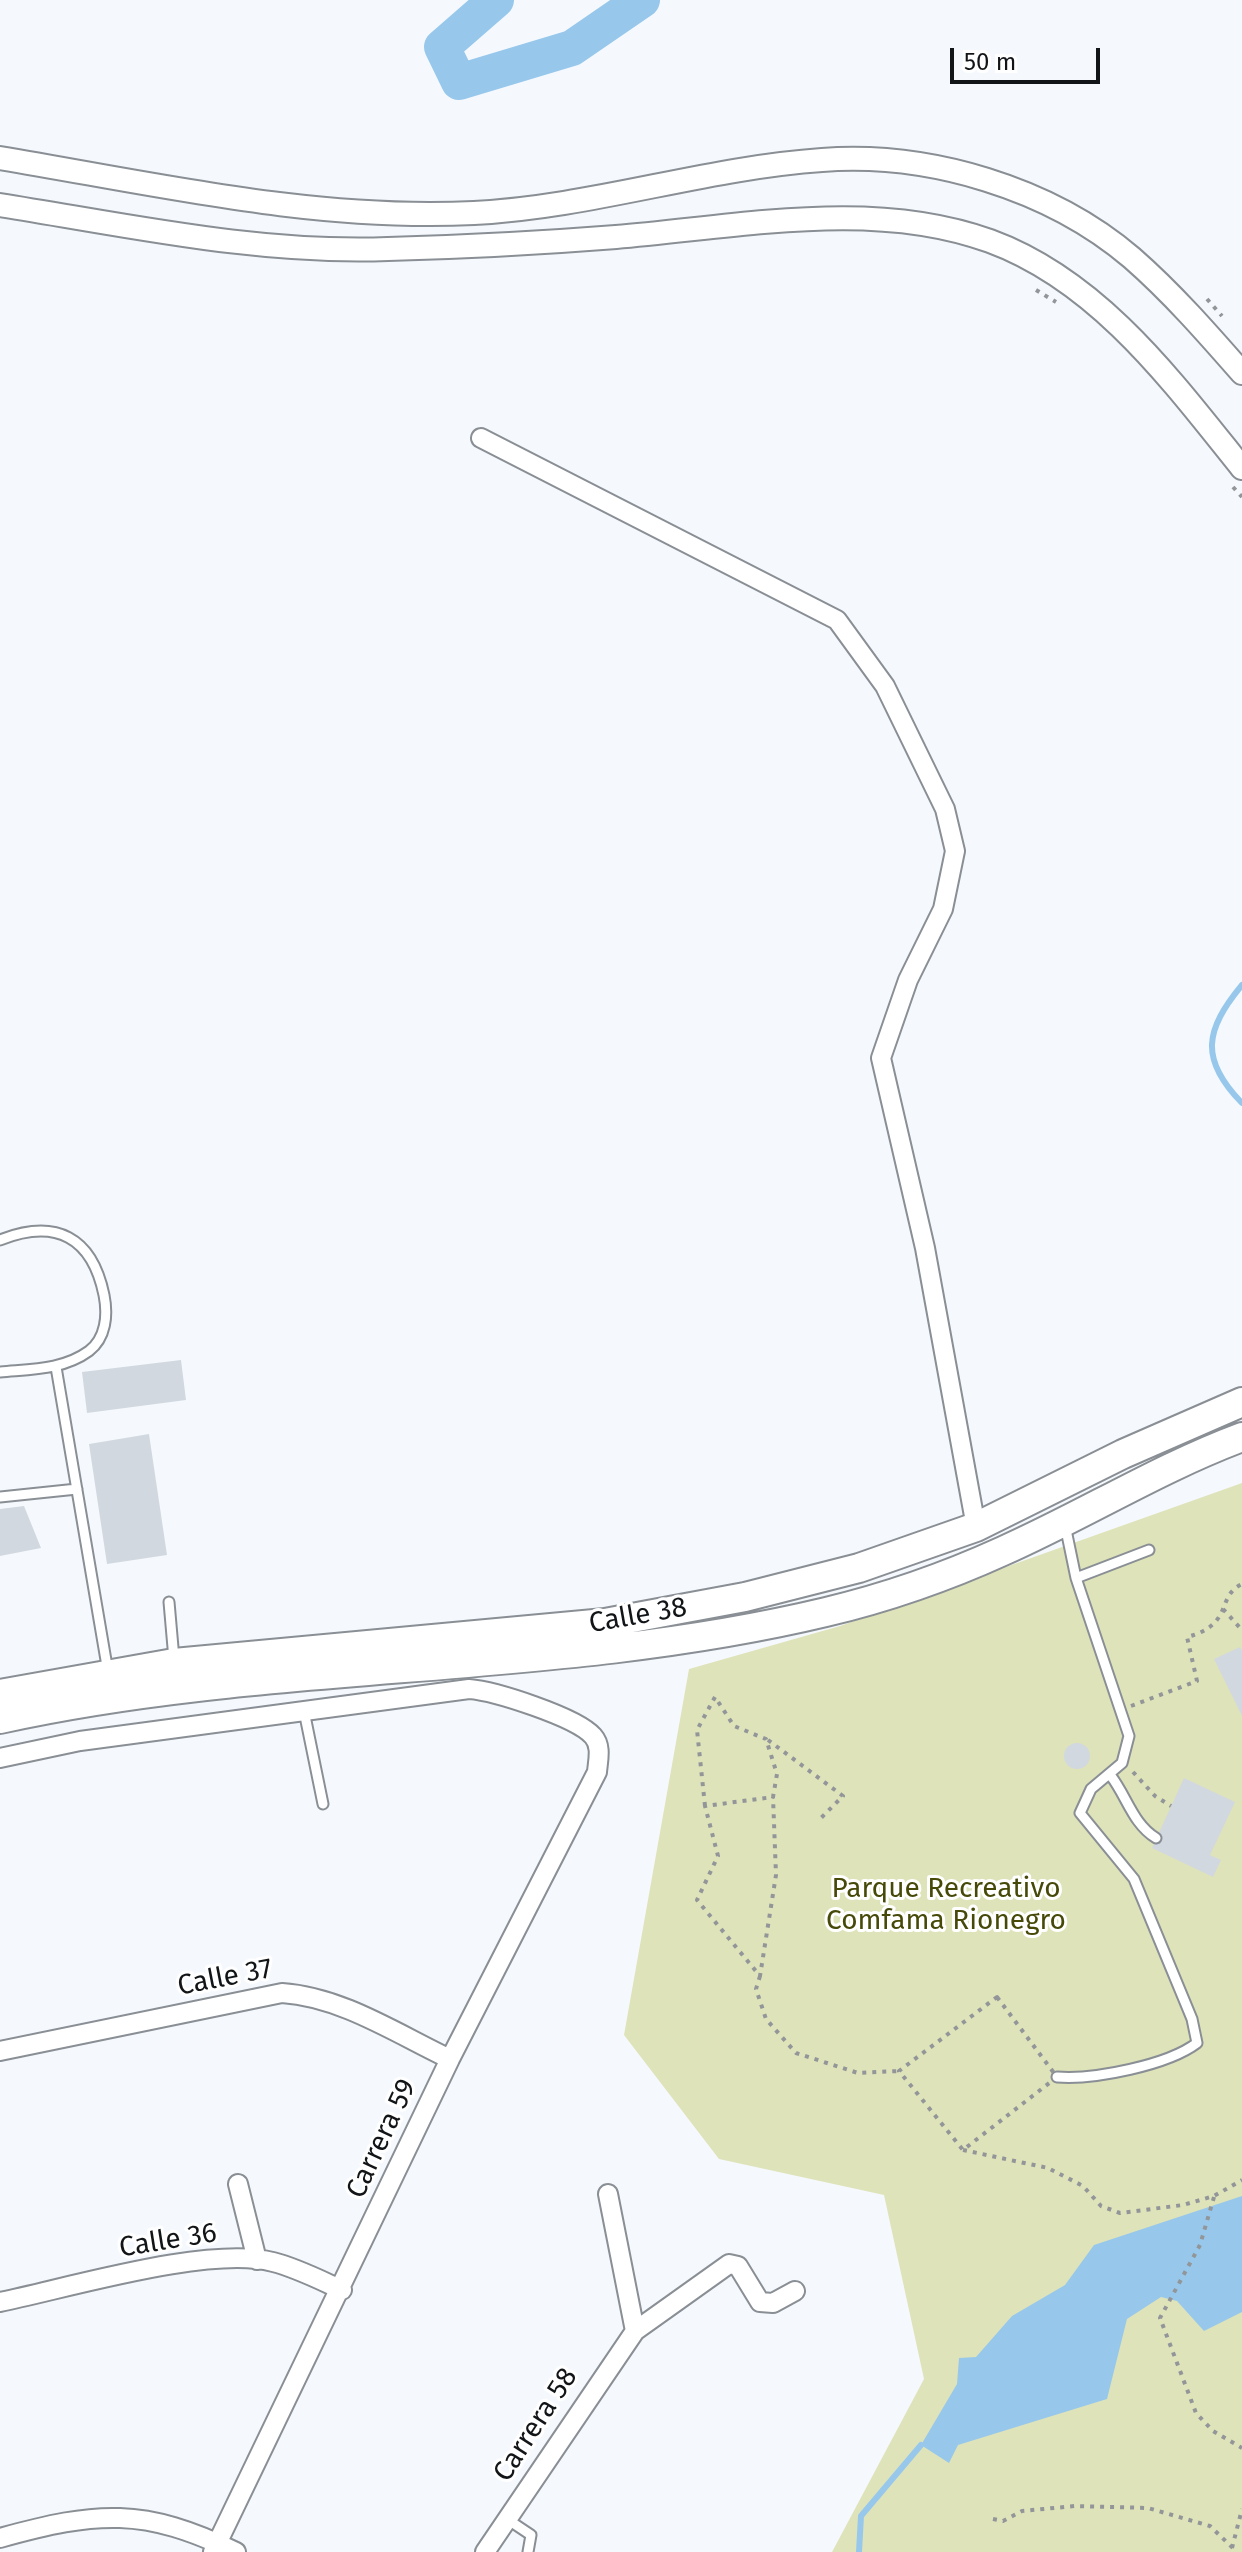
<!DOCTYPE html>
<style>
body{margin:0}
#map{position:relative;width:1242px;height:2552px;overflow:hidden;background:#f5f9fe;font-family:"Fira Sans",sans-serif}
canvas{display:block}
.scale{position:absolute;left:950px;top:48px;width:150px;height:36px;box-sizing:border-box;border:4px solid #121517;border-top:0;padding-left:10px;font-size:24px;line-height:28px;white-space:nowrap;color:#121517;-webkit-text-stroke:6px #fff;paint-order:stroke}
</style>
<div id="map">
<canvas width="1242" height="2552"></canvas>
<div class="scale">50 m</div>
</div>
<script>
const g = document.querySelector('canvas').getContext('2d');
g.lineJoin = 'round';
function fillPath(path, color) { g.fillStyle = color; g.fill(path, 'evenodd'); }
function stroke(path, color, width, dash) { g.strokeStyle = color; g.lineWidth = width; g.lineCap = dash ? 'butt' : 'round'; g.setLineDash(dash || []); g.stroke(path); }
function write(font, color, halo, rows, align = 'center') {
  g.font = font + ' "Fira Sans",sans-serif'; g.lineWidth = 6; g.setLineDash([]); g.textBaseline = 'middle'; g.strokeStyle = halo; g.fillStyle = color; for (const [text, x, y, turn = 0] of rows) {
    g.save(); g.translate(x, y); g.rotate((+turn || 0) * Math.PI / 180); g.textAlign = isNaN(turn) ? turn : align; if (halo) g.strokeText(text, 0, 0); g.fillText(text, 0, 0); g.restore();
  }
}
const green = new Path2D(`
 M1242,1483V2552H832L924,2379L884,2195L719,2159L624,2035L689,1669L840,1626Z`);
const water = new Path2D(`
 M1242,2196V2312L1204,2331L1177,2301L1161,2297L1127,2319L1107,2399L958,2445L949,2463L921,2445L957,2384L959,2358L976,2357L1012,2316L1065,2285L1094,2245Z`);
const stream = new Path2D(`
 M1242,985C1205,1030 1199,1059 1242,1103
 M859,2552L861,2516L921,2445`);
const river = new Path2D(`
 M496,0L442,47L459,82L572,48L642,0`);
const building = new Path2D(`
 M181,1360L186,1400L87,1413L82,1372Z
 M149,1434L167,1555L107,1564L89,1444Z
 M24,1506L41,1548L0,1556V1509Z
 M1240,1647L1242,1651V1716L1214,1659Z
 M1064 1756a13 13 0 1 1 26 0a13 13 0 1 1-26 0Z
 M1184,1778L1235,1802L1210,1855L1221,1860L1213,1877L1152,1848Z`);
const path = new Path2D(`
 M1036,290L1056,302
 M1207,299L1222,316
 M1233,487L1242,497
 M1223,1609L1242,1630
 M1131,1706L1197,1681L1187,1637C1235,1624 1215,1597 1242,1584
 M768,1740L843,1796L818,1821
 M1133,1772L1155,1796L1171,1806
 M705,1806L697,1730L715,1697L734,1726L766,1739L777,1774L773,1797L705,1806L718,1856L697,1900L760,1976L776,1875L773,1797
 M760,1976L756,1989L766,2019L796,2053L858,2073L899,2071
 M997,1997L1057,2077L963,2150L899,2071Z
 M963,2150L1048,2168L1083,2186L1101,2206L1120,2213L1183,2205L1214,2196L1242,2180
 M1214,2197L1200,2245L1160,2318L1196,2413L1213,2431L1242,2448
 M993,2519L1003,2521L1022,2511L1075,2506L1148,2508L1210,2526L1237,2552
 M1232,2548L1242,2509`);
const service = new Path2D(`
 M0,1240C56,1218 92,1237 104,1295C108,1315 106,1338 89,1351C63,1370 31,1369 0,1372
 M56,1367L108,1672
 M0,1497L77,1489
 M1076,1578L1149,1550
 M169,1602L174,1659
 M304,1711L323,1804
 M1111,1776C1127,1797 1133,1824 1156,1838
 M1057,2077C1094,2080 1168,2065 1197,2043L1192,2019L1134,1879L1080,1813L1091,1789L1122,1763L1129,1736L1076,1578L1065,1525
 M507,2519L531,2535L528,2552`);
const minor = new Path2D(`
 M481,438L837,620L885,686L945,809L955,851L943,909L908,980L881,1058L925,1248L976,1527
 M0,1758L80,1741L469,1689C495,1691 576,1717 593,1736C602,1746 598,1760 597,1772L450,2059L213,2552
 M0,2051L282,1993C342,1997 397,2034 450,2059
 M238,2184L257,2260
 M608,2194L635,2331L729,2264L738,2266L760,2302L773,2303L795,2291
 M0,2302C68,2288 210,2245 273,2262C297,2268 320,2280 342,2290
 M0,2538C97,2511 144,2507 236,2552
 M485,2552L635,2331`);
const tertiary = new Path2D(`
 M0,158C156,184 315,221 474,213C592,207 705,168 822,160C929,152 1050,188 1132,258C1172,293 1207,333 1242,373
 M0,205C127,225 258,254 388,249C464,247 540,243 616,237C738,227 872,198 990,241C1099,281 1172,381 1242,468`);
const primary = new Path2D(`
 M0,1694L174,1663L605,1623L745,1597L859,1568L976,1527L1123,1454L1242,1402
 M0,1719C272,1659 555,1677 826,1612C885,1598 948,1576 1003,1551C1084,1515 1159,1468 1242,1437`);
const streetNames = [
 ["Calle 38",638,1616,-10],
 ["Calle 37",225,1978,-11],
 ["Carrera 59",382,2139,-65],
 ["Calle 36",168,2241,-9],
 ["Carrera 58",536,2425,-57]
];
const parkNames = [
 ["Parque Recreativo",946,1889],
 ["Comfama Rionegro",946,1921]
];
fillPath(green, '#dfe3ba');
fillPath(water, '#97c8ec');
stroke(stream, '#97c8ec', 6);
stroke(river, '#97c8ec', 36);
fillPath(building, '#d1d8df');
stroke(service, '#898f95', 13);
stroke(minor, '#898f95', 22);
stroke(tertiary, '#898f95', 26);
stroke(primary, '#898f95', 32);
stroke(path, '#929699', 4, [4, 6]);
stroke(service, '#fff', 9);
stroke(minor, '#fff', 18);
stroke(tertiary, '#fff', 22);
stroke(primary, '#fff', 28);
write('28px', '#121517', '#fff', streetNames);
write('28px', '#464908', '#fff', parkNames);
</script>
